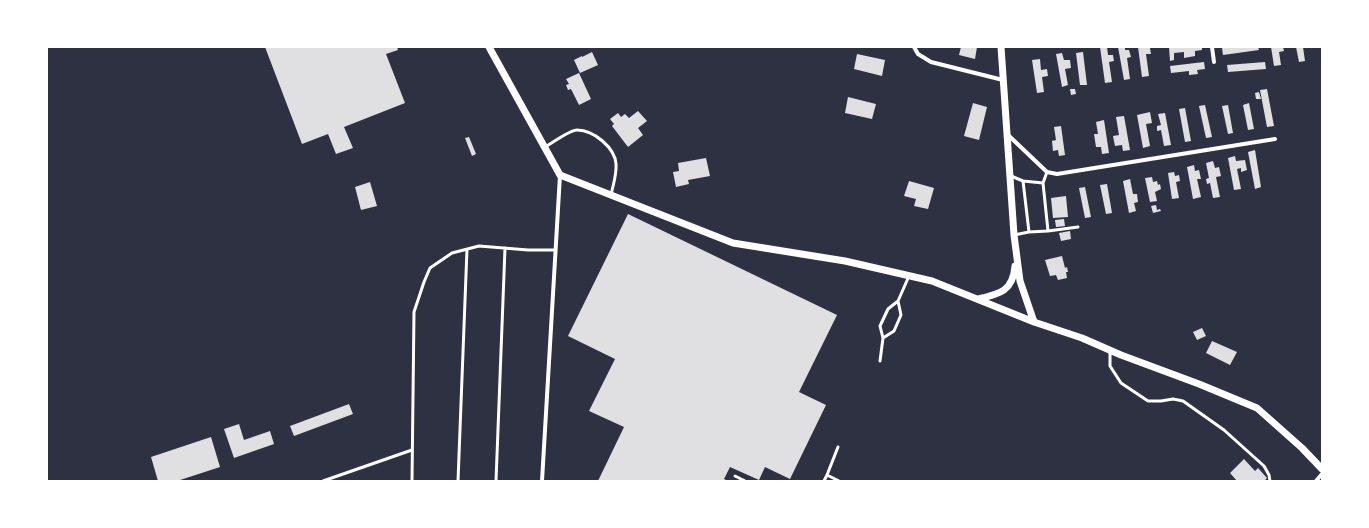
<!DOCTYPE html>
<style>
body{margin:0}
#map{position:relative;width:1369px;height:528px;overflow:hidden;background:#2d3142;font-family:"Exo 2",sans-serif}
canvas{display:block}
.frame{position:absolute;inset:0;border:48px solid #fff;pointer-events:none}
</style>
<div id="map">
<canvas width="1369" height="528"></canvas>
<div class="frame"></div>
</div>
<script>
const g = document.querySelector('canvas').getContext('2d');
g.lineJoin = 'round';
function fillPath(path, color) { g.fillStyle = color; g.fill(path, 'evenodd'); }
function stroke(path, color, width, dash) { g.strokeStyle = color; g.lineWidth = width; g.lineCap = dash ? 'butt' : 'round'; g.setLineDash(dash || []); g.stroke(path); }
const building = new Path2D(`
 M265,47H397L398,50L386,54L405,103L344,127L353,148L336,154L328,134L302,144Z
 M961,47H977L975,59L959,55Z
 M1100,47H1107L1108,55H1113L1114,61L1109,62L1112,82L1105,83Z
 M1118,47H1125V50H1129L1131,57L1127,58L1130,79L1124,80Z
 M1138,47L1150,48L1151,54H1146L1149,76L1142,77Z
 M1169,47H1202V50L1195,51V56L1184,58V52L1174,53V60L1170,61Z
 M1228,47H1258L1259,50L1223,55L1222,48Z
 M1271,47H1283L1284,51L1279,52L1281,65L1274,66Z
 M1296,47H1303L1305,61L1299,62Z
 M592,52L598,65L580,73L574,60L582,56V57Z
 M1083,52L1087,85H1080L1076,53Z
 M1062,53L1064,60H1070L1071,68L1065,69L1068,85L1062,87L1056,54Z
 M857,54L885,60L882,76L854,69Z
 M1040,59L1041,70L1047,69L1048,76L1042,77L1044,92L1037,93L1032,60Z
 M1204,62L1205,69L1197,70L1198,74L1189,75V71L1171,73L1170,66Z
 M1265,62L1266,69L1228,72L1227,65Z
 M579,73L591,99L579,105L571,89L568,90L566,85L569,84L566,79Z
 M1070,89H1075L1076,94L1071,95Z
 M1267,89L1274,126L1267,127L1260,90Z
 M1259,92L1261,99H1256L1255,93Z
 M848,97L876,104L872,119L845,113Z
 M973,103L987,107L979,140L964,136Z
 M1249,103L1254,129L1248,130L1243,105Z
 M1205,105L1212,137L1206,138L1199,106Z
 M1228,105L1233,133L1228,134L1222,106Z
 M1185,108L1191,141L1185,142L1179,109Z
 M638,111L647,121L638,128L643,135L628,147L612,126L614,124L610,119L618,113L621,117L625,114L629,118Z
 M1150,112L1152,123L1146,124L1150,146L1143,148L1137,115Z
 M1165,113L1171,145L1164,146L1161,130L1157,131V126L1161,125L1158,114Z
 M1124,116L1130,150L1123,151L1122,145L1115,146L1113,136L1119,135L1116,117Z
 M1104,120L1109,153L1102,154L1101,147H1096L1094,134H1098L1096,122Z
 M1061,126L1065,155L1059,156L1058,150L1053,151L1052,141L1056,140L1054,127Z
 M469,137L476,154L472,156L465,138Z
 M1255,150L1261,187L1255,189L1248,152Z
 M1235,156L1236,161L1245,160L1247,170L1241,172V168L1237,169L1241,189L1234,190L1228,158Z
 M706,158L710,176L688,180L689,184L676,187L673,172L679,171L678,163Z
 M1213,161L1215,168L1219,167L1221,176L1216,177L1220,197L1213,198L1210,183L1207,184L1206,179L1209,178L1206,163Z
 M1194,165L1195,171L1199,170L1201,179H1197L1201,197L1193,199L1187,167Z
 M1174,172L1175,176L1179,175L1180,181L1176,182L1179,198L1172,199L1168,173Z
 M1152,177L1153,182L1157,181L1158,185L1160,184L1161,189L1155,192L1157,201L1150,202L1145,178Z
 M1130,179L1133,194H1137L1138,202L1134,203L1136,211L1129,213L1123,181Z
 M909,181L934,188L928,209L914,206L916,199L904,196Z
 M370,182L377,206L361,210L355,187Z
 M1107,184L1112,213L1106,214L1100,185Z
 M1085,187L1091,217L1085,218L1079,188Z
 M1066,196L1068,217L1053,218L1051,198Z
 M1156,205L1157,210L1160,209L1161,211L1153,213L1151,206Z
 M628,214L837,315L799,392L826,405L790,479L765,467L759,480L730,467L724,479L728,481H598L624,427L589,411L615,359L568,336Z
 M1064,219L1065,226L1056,227L1055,220Z
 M1070,231L1071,239L1061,241L1059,233Z
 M1062,256L1065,268L1067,267L1068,272H1066L1067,278L1058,280L1056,275L1050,276L1045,260Z
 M1202,328L1206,336L1197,340L1193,332Z
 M1212,341L1237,352L1230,365L1206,353Z
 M349,404L353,414L294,436L290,426Z
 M239,424L244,440L270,431L274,444L234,458L224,429Z
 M211,437L220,467L177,481H158L151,457Z
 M1244,459L1255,471L1258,468L1267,478L1264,481H1237L1230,473Z`);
const service = new Path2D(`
 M545,147C552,143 570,130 577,130C594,130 615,148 616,164C617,174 613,185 611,195
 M1011,176L1023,181L1043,183L1047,172
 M1023,181L1029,232
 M1048,231L1078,227
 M1014,235L1029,232L1048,231L1043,183
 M898,301L901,315L894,331L883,338L880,326L888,309L898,301L909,276
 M1110,350V366L1121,383L1148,401H1161L1173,399L1183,401L1224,430L1264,466L1269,475L1270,481
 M880,361L883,338
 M838,447L827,475L839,481
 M735,476L745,481
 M323,481L412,450
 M412,481L414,312L424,282L430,268L452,253L479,246L528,250H555
 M458,481L467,249
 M496,481L505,248
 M824,481L827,475`);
const minor = new Path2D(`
 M914,47L918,54L931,62L1003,80
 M1212,47L1214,62
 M1007,134L1047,172L1057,174L1275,139
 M542,481L560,175
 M1316,481L1322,474`);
const tertiary = new Path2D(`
 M489,47L560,175L733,243L845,261L932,281L1034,322L1082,338L1121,355L1199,384L1257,408L1302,448L1322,469
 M1001,47L1014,235L1020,281L1034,322
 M978,299C1000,294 1013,291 1015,266`);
fillPath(building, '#e0e0e3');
stroke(service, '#fff', 3);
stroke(minor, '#fff', 4);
stroke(tertiary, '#fff', 7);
</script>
